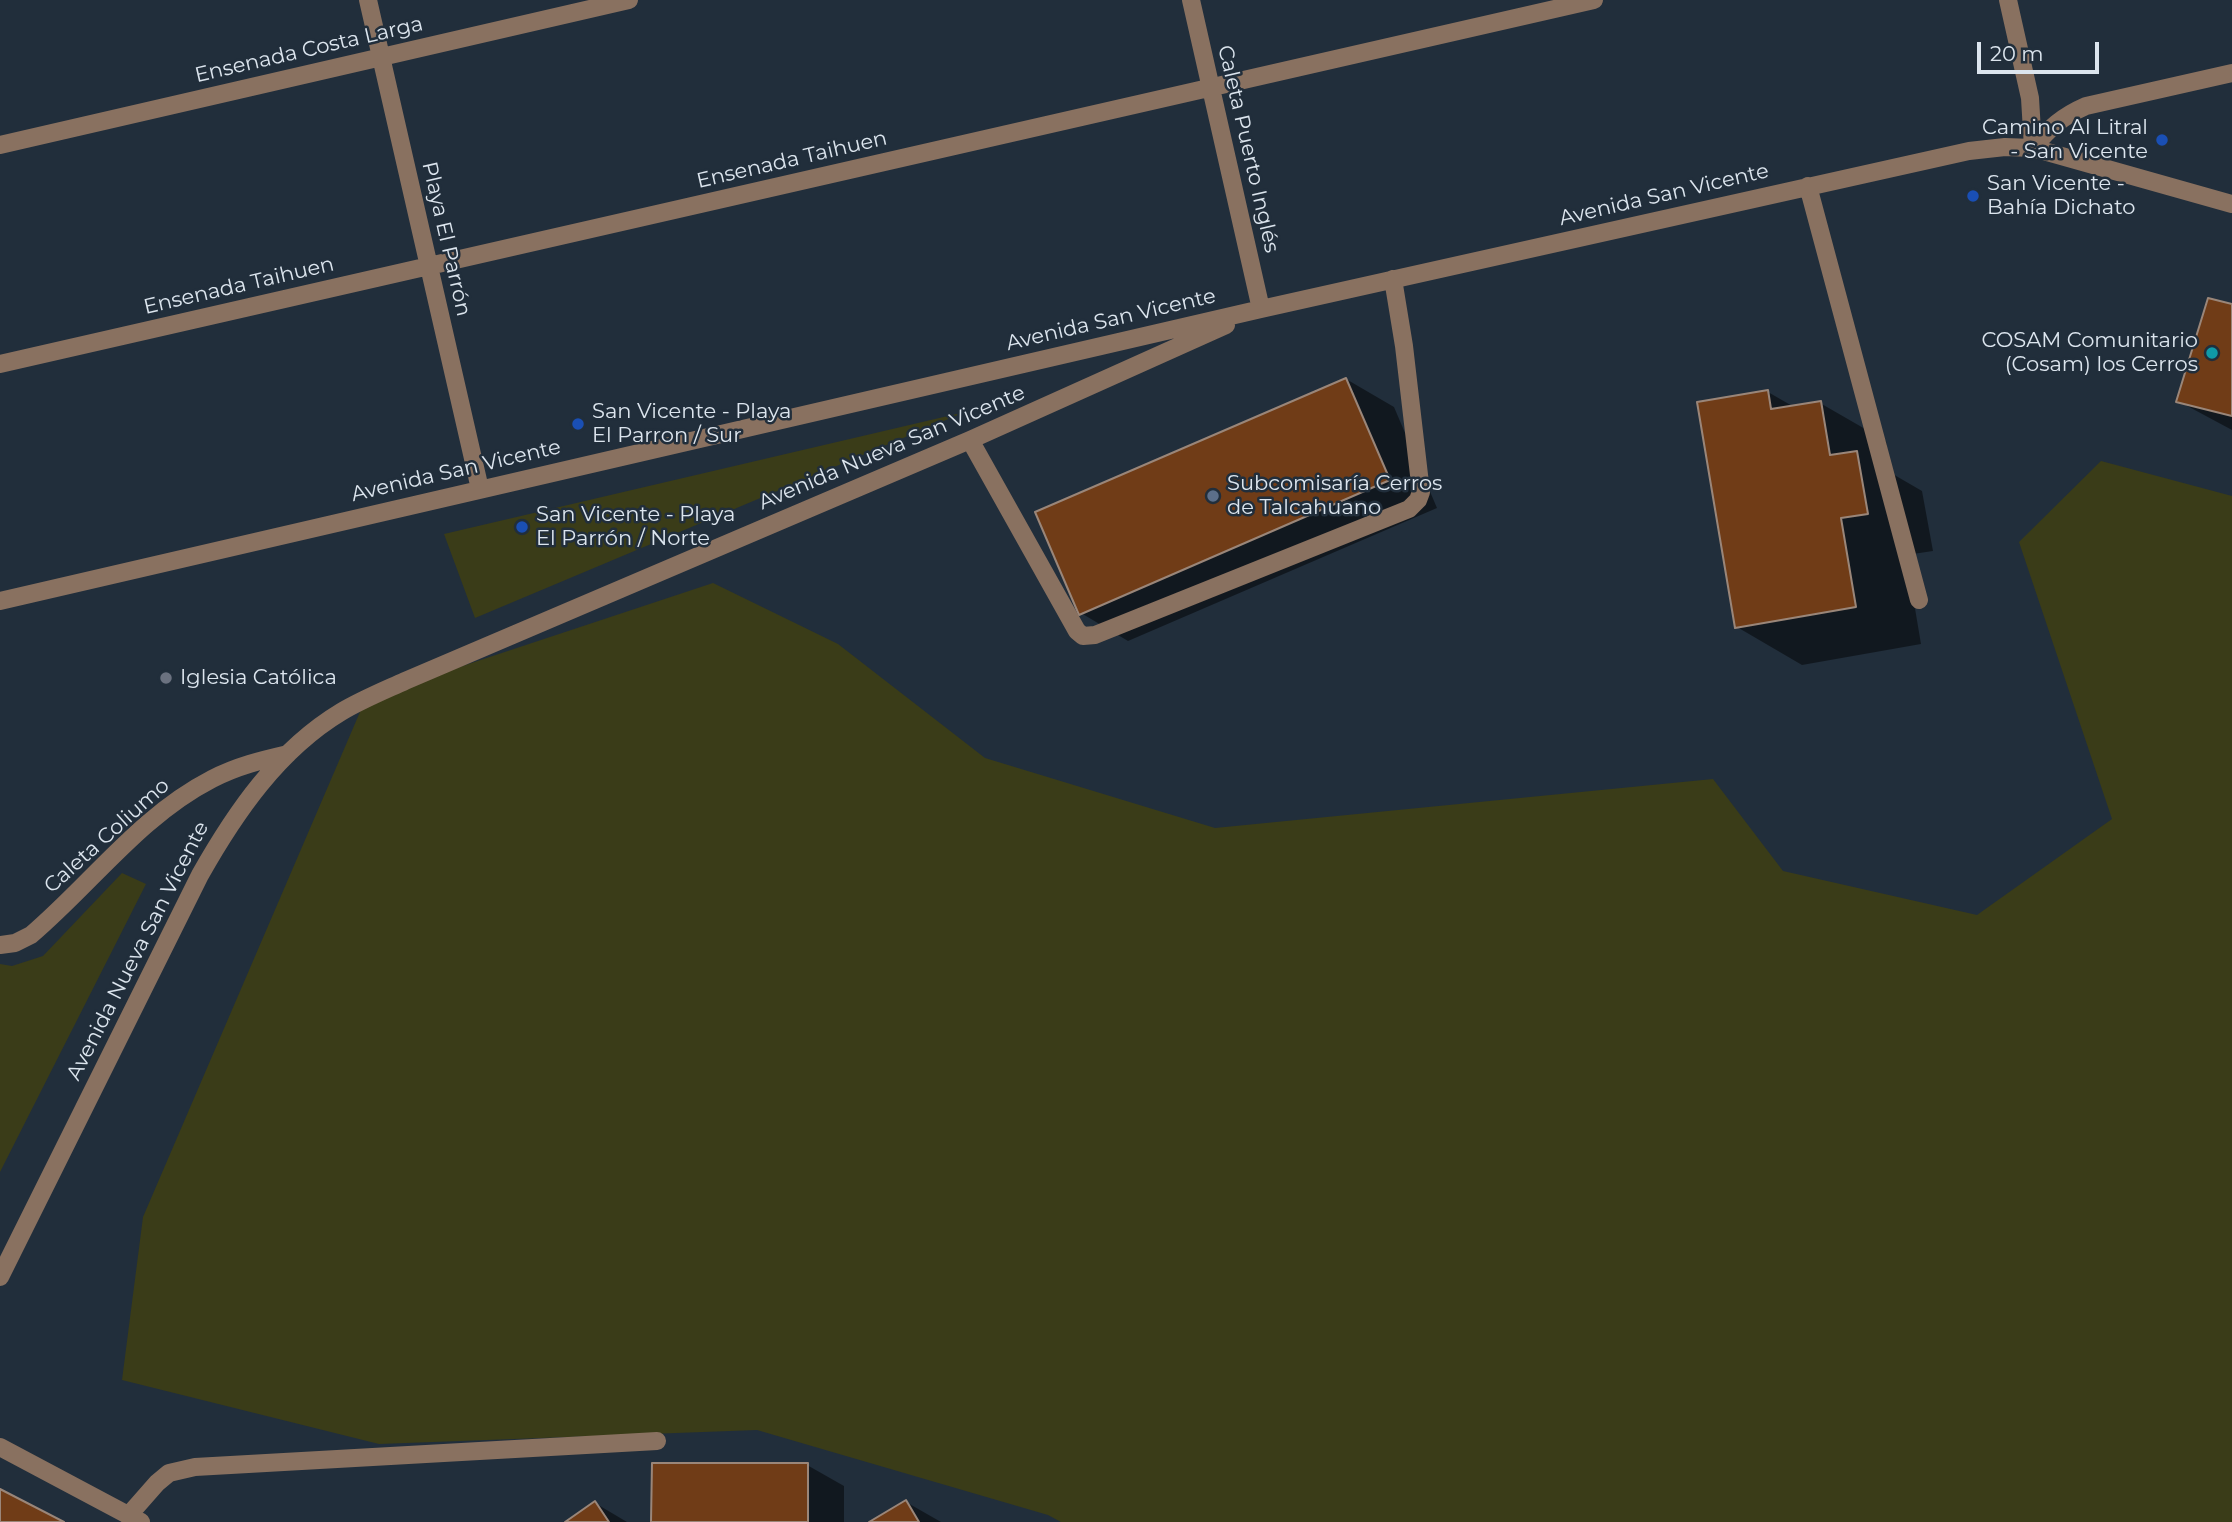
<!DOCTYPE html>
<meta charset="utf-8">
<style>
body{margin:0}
#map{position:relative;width:2232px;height:1522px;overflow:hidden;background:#212e3b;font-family:Montserrat,sans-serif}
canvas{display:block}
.scale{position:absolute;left:1977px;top:42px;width:122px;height:32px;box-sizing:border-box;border:4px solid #dce5ee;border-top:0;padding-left:9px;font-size:21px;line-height:24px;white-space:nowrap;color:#dce5ee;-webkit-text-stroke:5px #212e3b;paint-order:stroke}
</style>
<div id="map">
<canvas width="2232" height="1522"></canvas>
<div class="scale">20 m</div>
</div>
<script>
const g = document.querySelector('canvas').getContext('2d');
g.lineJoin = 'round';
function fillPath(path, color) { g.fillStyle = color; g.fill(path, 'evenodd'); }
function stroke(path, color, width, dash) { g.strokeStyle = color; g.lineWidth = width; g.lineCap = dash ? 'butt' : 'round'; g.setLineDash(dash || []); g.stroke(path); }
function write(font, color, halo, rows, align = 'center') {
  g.font = font + ' Montserrat,sans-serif'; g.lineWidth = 5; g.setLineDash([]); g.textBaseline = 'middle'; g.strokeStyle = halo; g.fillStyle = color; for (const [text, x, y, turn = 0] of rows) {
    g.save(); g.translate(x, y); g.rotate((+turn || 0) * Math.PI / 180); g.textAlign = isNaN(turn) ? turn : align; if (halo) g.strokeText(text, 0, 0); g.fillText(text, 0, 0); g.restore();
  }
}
const green = new Path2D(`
 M965,412L475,618L444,534Z
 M2101,461L2232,496V1522H1061L1048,1515L757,1430L379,1444L122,1380L143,1217L366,698L713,583L838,644L985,758L1215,828L1713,779L1783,871L1977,915L2112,819L2019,542Z
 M122,873L146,884L0,1172V964L12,966L43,956Z`);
const shadow = new Path2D(`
 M2232,306V430L2178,401Z
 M1346,379L1394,407L1437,508L1128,641L1081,613Z
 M1768,392L1794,407L1820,403L1886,441L1891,473L1922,491L1933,551L1906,555L1921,644L1802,665L1737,627Z
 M807,1465L844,1486V1522H653Z
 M906,1502L941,1522H872Z
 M595,1503L627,1522H568Z`);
const building = new Path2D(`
 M2208,298L2232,304V416L2176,402Z
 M1346,378L1390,480L1079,615L1035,512Z
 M1768,390L1771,409L1821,401L1830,455L1857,451L1868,514L1841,518L1856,607L1735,628L1697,402Z
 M652,1463H808V1522H651Z
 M0,1489L64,1522H0Z
 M906,1500L919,1522H869Z
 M595,1501L609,1522H565Z`);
const minor = new Path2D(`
 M368,0L480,489
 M1191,0L1261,309
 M2008,0L2030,98L2033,148
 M0,145L629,0
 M2033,148C2049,128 2063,116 2086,106L2232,73
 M1808,186L1919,600
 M0,364L1594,0
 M970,440L1077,631L1083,636L1095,635L1409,509L1418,500L1421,492L1404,346L1393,279
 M0,601L1261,309L1969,151L2005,147L2033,148L2232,204
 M0,945L15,943L31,935C92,883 140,816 212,779C237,766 262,760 288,754
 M0,1277L200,875C235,813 278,750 341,712C361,700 383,691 405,681L970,440L1226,325
 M0,1447L141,1522
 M128,1516L157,1483L169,1473L195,1467L657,1441`);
const markers = [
 [2162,140,7,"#1a4fb4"],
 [1973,196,7,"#1a4fb4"],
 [2212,353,7,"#0f9aa8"],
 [578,424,7,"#1a4fb4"],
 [1213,496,7,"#5c6f8a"],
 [522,527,7,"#1a4fb4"],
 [166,678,7,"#6b7280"]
];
const streetNames = [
 ["Ensenada Costa Larga",309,50,-13],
 ["Caleta Puerto Inglés",1248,149,77],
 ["Ensenada Taihuen",792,160,-13],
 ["Avenida San Vicente",1664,195,-13],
 ["Playa El Parrón",446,239,77],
 ["Ensenada Taihuen",239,286,-13],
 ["Avenida San Vicente",1111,320,-13],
 ["Avenida Nueva San Vicente",892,448,-23],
 ["Avenida San Vicente",456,471,-13],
 ["Caleta Coliumo",107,836,-42],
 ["Avenida Nueva San Vicente",138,951,-63]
];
const poiNames = [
 ["Camino Al Litral",2148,128,"right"],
 ["- San Vicente",2148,152,"right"],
 ["San Vicente -",1987,184],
 ["Bahía Dichato",1987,208],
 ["COSAM Comunitario",2198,341,"right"],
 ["(Cosam) los Cerros",2198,365,"right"],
 ["San Vicente - Playa",592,412],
 ["El Parron / Sur",592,436],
 ["Subcomisaría Cerros",1227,484],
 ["de Talcahuano",1227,508],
 ["San Vicente - Playa",536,515],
 ["El Parrón / Norte",536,539],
 ["Iglesia Católica",180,678]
];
fillPath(green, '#3a3c18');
fillPath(shadow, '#0007');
fillPath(building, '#703c17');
stroke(building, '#9a8679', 2);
stroke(minor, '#897160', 18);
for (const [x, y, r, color] of markers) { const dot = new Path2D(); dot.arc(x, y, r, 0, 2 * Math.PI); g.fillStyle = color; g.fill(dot); stroke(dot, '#212e3b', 2.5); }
write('21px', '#dce5ee', '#212e3b', streetNames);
write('21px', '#dce5ee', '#212e3b', poiNames, 'left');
</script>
